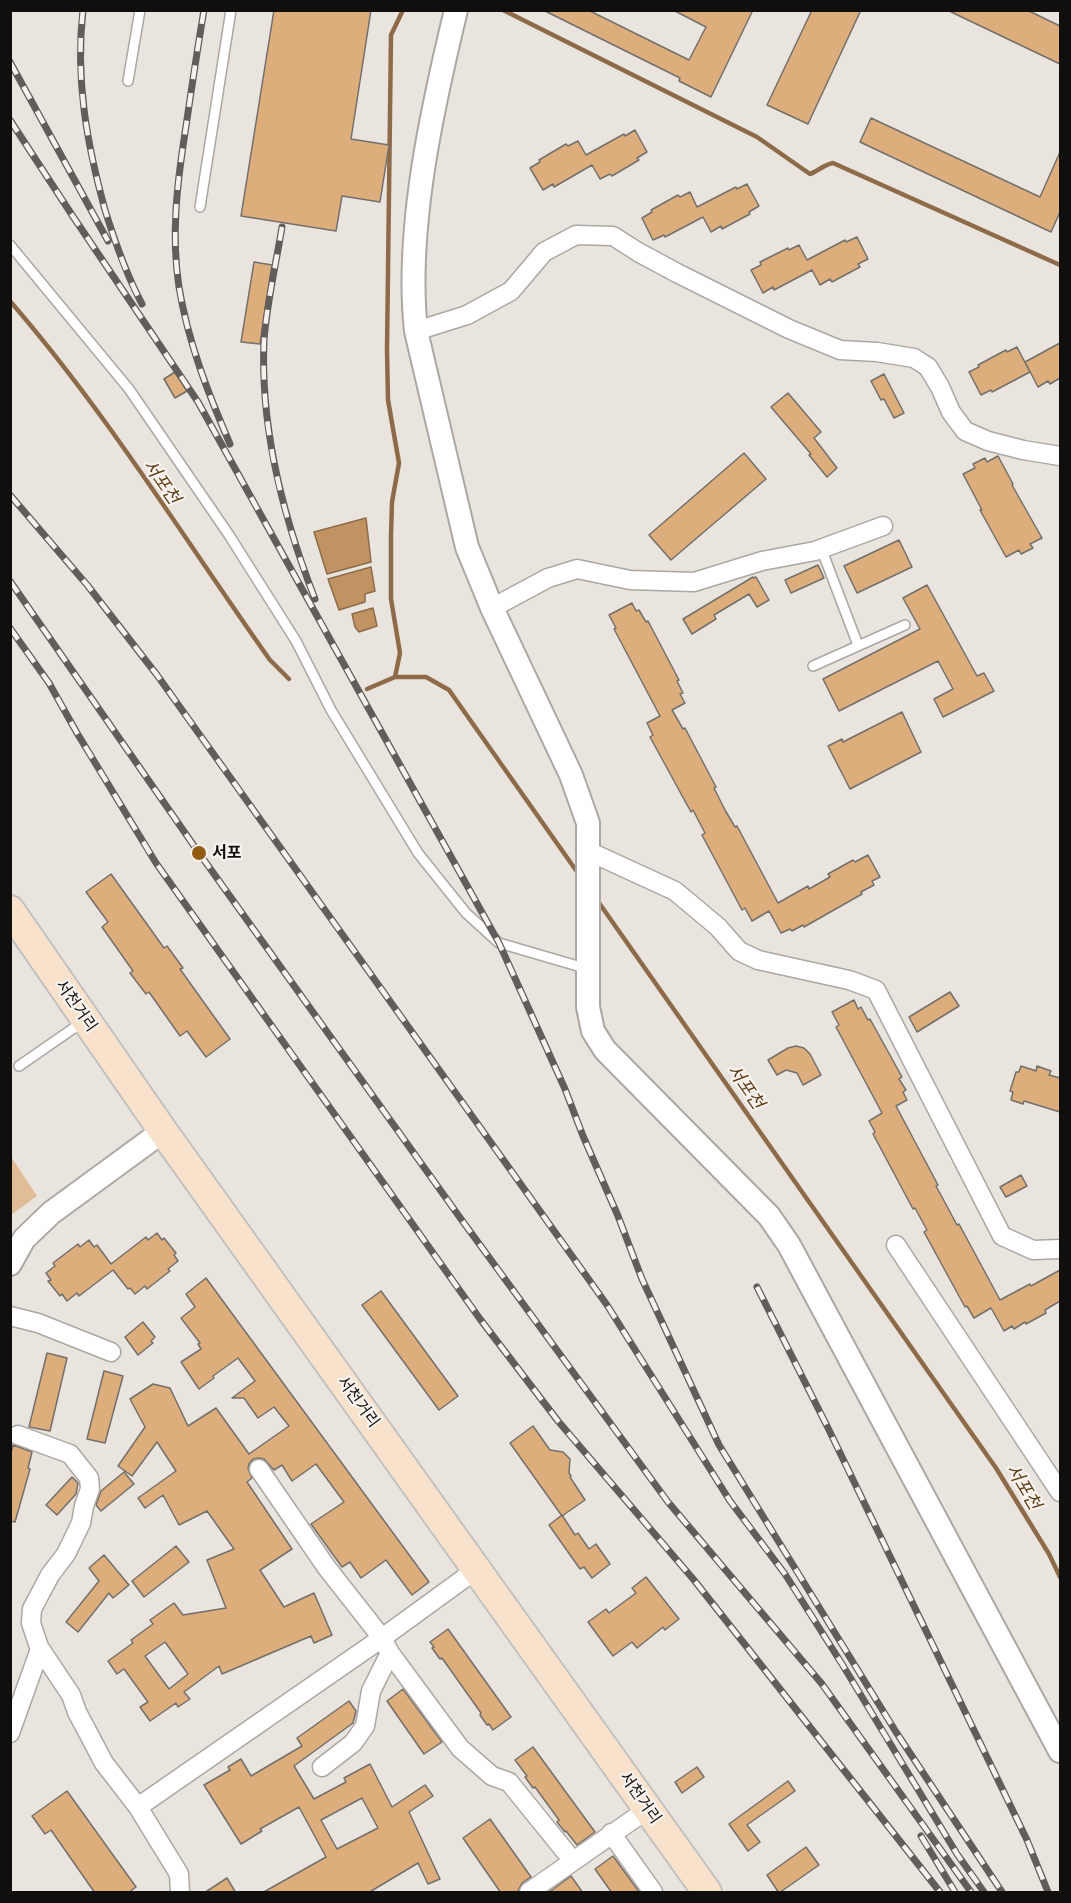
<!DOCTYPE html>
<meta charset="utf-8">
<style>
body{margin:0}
#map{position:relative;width:1071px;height:1903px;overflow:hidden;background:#eae4df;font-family:"IBM Plex Sans",sans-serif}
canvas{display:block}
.frame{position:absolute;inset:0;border:12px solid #110f0e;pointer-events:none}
</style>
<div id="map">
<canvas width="1071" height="1903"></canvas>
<div class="frame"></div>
</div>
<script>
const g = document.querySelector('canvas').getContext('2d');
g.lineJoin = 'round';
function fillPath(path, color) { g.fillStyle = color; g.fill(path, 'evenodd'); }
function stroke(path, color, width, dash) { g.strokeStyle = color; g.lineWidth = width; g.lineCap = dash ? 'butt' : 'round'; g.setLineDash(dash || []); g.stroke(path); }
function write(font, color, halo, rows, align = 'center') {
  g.font = font + ' "IBM Plex Sans","Noto Sans KR",sans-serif'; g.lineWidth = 4.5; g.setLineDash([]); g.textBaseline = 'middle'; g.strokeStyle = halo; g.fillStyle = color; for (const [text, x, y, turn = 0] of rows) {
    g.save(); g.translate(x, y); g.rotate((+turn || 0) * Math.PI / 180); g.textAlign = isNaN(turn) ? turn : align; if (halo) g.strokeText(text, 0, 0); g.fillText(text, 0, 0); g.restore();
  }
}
const green = new Path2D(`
 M10,1155L37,1196L11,1215H10Z`);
const water = new Path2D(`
 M366,518L371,562L327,574L314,532Z
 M371,567L375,591L365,594V602L339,610L328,579Z
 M373,608L377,626L359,632L355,627L352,614Z`);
const stream = new Path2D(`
 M503,10L757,137L810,174C818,171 825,164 833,163L1060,265
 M10,301C107,413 185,540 270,660L289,679
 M395,677L400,653L391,599V535L392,502L399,463L388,400L387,350L391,35L403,10
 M367,689L395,677H426L449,690L580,876
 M597,900L996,1468L1049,1554L1060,1577`);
const building = new Path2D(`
 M274,10H371L351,139L389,145L380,202L342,196L336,231L241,216Z
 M543,10H588L689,60L706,27L673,10H753L711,97L679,81L680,78Z
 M812,10H861L808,124L767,105Z
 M947,10H1027L1060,26V64Z
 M871,118L1040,197L1060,152V212L1051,232L860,142Z
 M635,130L647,152L637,158L639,160L612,176L610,174L600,179L592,165L554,187L553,184L543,190L530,168L540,162L539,160L566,144L568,146L578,141L586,155L624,134L625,136Z
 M747,184L759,206L749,212L750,214L722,229L721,226L711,232L703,217L665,237L664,235L653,240L642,218L652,212L651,210L678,195L680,197L690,192L697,207L736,187L737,189Z
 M857,237L868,259L858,264L860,267L832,282L830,279L820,285L812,270L774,290L773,287L763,293L751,270L761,265L760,262L788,248L789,250L799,245L807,260L845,240L846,242Z
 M254,262L272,265L260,344L241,342Z
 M1060,343V378L1050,384L1048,381L1038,387L1025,362Z
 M1017,347L1030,372L992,392L991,390L981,395L969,372L979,367L978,365L1006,350L1007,352Z
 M175,372L187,391L175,398L164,379Z
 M884,374L904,413L894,418L884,399L881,400L871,381Z
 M788,393L821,432L814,438L837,468L827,477L809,455L811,454L771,407Z
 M744,453L766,479L671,560L649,535Z
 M998,456L1013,484L1012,485L1042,538L1030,544L1033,548L1021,554L1019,550L1006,557L980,510H982L963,474L975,468L973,464L985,458L987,462Z
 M899,540L912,567L857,593L844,566Z
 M818,565L824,578L791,593L785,580Z
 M753,577L754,578L756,577L769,600L757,607L749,594L714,615L716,619L692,634L683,619Z
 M927,585L977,676L984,673L994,691L943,717L934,699L953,689L938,661L839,711L823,679L920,629L903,598Z
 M632,603L636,611L639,610L646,622L648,621L679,680L677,681L683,693L680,694L685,703L672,710L683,729L685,728L716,787L714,788L725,810L735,827L737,826L778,903L808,886L809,889L830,877L828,874L853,860L855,862L868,855L880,877L872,881L874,885L861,892L862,894L804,927L803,925L792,931L790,929L781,933L769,911L752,921L745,908L742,910L702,835L705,833L693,810L691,812L650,737L653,735L647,723L660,716L614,629L616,628L609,615Z
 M902,712L921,752L850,789L828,746L842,739L843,742Z
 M111,874L164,948L167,946L183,968L180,969L230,1039L206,1057L187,1031L180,1036L149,992L146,994L130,973L133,971L102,927L108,922L86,892Z
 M950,992L959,1006L917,1032L909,1017Z
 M854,1000L858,1009L861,1007L868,1020L870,1019L902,1077L899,1079L906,1090L903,1092L907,1100L896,1106L938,1185L936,1186L942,1197L957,1225L959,1224L1000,1300L1030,1284L1031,1286L1060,1270V1301L1045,1310L1046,1313L1026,1324L1025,1322L1014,1329L1012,1326L1004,1331L991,1308L974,1318L967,1306L965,1307L924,1232L927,1230L915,1208L913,1209L873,1134L875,1132L869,1121L882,1113L836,1027L839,1025L832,1012Z
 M796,1046L804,1048L810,1054L821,1075L803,1085L797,1073L786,1070L777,1075L768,1060L788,1048Z
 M1021,1066L1036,1071L1037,1066L1051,1071L1049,1075L1060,1078V1112L1024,1101L1023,1104L1011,1100L1013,1092L1010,1091L1016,1072H1019Z
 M1021,1175L1027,1186L1006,1197L1000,1187Z
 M157,1233L162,1240L164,1238L176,1253L174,1255L178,1261L168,1269L170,1271L147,1289L145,1286L135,1294L130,1288L128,1289L113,1270L79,1296L77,1293L67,1301L62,1294L60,1296L48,1281L51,1280L46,1273L55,1266L53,1263L78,1244L80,1247L89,1240L94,1247L97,1245L111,1264L146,1237L148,1240Z
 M206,1278L429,1582L412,1595L386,1560L361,1578L350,1562L342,1567L311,1524L344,1502L316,1464L292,1481L282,1465L274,1470L264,1459L259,1458L253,1459L249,1464L248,1469L252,1478L247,1482L292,1549L260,1570L284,1607L314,1593L332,1635L314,1643L311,1636L222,1674L219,1666L184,1692L190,1699L178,1707L176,1703L150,1721L140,1707L148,1702L124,1669L117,1674L108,1661L133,1643L131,1640L153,1624L150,1620L174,1603L183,1615L226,1608L207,1560L234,1549L207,1511L179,1525L163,1495L145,1508L138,1498L176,1471L157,1442L132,1476L118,1466L145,1427L130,1399L153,1384L170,1388L188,1426L216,1408L249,1454L289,1426L274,1407L258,1418L244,1398H232L255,1381L238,1358L213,1376L214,1378L199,1389L181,1362L201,1349L198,1344L200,1343L181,1318L195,1307L186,1294ZM165,1642L188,1674L169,1689L145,1656Z
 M381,1291L458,1396L439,1410L362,1305Z
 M143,1322L155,1337L151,1341L153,1343L138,1355L125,1337Z
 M47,1353L67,1358L50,1431L29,1427Z
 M104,1371L123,1376L105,1443L87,1439Z
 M533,1426L550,1450L563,1452L570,1459L569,1473L571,1476L570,1477L585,1500L562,1516L510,1443Z
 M13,1445L32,1452L28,1468L30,1469L15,1522L10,1521V1456Z
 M124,1472L134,1484L101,1511L96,1505L101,1491Z
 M72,1477L78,1483L76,1494L57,1515L46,1505Z
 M562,1515L575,1535L578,1533L589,1549L596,1544L610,1564L592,1578L584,1567L580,1569L549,1525Z
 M176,1546L189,1562L144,1597L132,1581Z
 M104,1555L129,1585L113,1598L109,1593L78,1632L66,1622L99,1581L89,1568Z
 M646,1577L679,1619L665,1630L663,1627L637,1648L632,1642L613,1656L588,1622L606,1609L609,1613L636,1593L632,1588Z
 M448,1629L511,1717L493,1730L489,1724L487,1725L480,1715L481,1713L442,1658L440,1659L432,1648L434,1647L430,1642Z
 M403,1689L442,1742L424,1754L387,1701Z
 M349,1701L356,1711L353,1723L294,1766L314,1799L346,1782L344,1778L370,1764L392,1807L425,1785L433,1796L409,1812L440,1879L428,1884L418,1863L368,1893H262L326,1857L299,1807L260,1829L262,1831L241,1844L204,1785L230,1770L228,1767L241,1759L251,1776L302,1746L297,1738ZM362,1798L378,1828L337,1849L321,1820Z
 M533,1747L595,1832L577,1845L566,1831L565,1832L557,1822L559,1820L535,1787L533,1788L525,1777L527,1776L515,1760Z
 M697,1767L704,1777L682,1793L675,1782Z
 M788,1781L795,1791L747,1825L760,1842L748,1851L729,1824Z
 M67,1791L136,1887L128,1893H95L51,1830L45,1834L32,1816Z
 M490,1819L531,1877L522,1883L517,1893H501L463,1838Z
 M806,1847L819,1865L779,1893L767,1875Z
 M613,1856L640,1893H612L595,1869Z
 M571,1876L583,1893H548L552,1890Z
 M227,1878L236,1893H204Z`);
const service = new Path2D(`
 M128,81L140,10
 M200,207L231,10
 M10,245L129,389L229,535L296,641L331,710L418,853L466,913L499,943L588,969
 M821,548L858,645
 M813,666L905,625
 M19,1066L84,1021`);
const minor = new Path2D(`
 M416,331L467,315L511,291L544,252L576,235L613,236L638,252L677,273L789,329L840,350L877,352L914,358L928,367L940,387L951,412L965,431L988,441L1023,450L1060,456
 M492,608L548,578L577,569L630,580L694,582L762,561L815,551L883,526
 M588,851L675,891L718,927L739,951L758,960L849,980L876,990L1002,1236L1033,1250L1060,1249
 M896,1245L1060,1492
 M10,1316L38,1323L111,1352
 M18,1435L70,1454L89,1478L90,1489L84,1506L81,1523L66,1554L50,1575L32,1609L31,1623L39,1647L71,1695L77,1712L104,1763L138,1807L179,1874L180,1892
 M259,1469L327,1568L382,1638L390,1653L371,1691L365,1726L353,1743L322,1767
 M390,1653L460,1748L492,1776L509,1782L573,1861
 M10,1733L40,1649
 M138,1807L382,1638L477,1569
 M611,1833L653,1892
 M529,1892L648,1809`);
const tertiary = new Path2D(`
 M456,10C432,109 405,231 416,331L467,547L492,608L571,775L588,823V1007L593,1031L605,1050L769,1216L789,1245L1060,1751
 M10,1264L24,1239L51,1213L163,1131`);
const primary = new Path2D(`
 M10,910L163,1131L707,1892`);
const rail = new Path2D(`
 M83,10C75,79 87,144 105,210C115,242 126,274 142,304
 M204,10C197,51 191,92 185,133C177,184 171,236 179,287C188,342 208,393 230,444
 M10,62L108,241
 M10,120L72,215L198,402L499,943L565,1089L583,1136L618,1216L642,1279L719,1445L896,1732L1002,1892
 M282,227C276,264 267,302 264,340C260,429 283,517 315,599
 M10,495L88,586L157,675L607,1305L730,1501L785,1574L842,1664L957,1854L984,1892
 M10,581L199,853L461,1219L668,1502L822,1684L971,1892
 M10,628L49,683L77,733L156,863L480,1319L558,1421L694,1580L940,1892
 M757,1287L829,1430L1027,1840L1048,1892
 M921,1836L955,1892`);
const markers = [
 [199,853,8,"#925c13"]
];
const poiNames = [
 ["서포",212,853]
];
const streetNames = [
 ["서천거리",76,1006,55],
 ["서천거리",358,1402,54],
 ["서천거리",640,1798,55]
];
const waterNames = [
 ["서포천",161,482,55],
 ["서포천",745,1087,55],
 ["서포천",1023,1487,59]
];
fillPath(green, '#e0bd98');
fillPath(water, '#c29362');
stroke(water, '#8d6b49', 1.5);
stroke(stream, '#8d6b49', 4.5);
fillPath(building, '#ddae7c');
stroke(building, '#736f6a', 1.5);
stroke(service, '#aca7a2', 12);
stroke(minor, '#aca7a2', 21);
stroke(tertiary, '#aca7a2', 26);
stroke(primary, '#c1c1c0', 32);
stroke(service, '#fff', 9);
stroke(minor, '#fff', 18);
stroke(tertiary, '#fff', 22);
stroke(primary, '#f8e2cb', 28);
stroke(rail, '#605d5b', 7);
stroke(rail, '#f7f2ed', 4.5, [14]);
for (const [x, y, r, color] of markers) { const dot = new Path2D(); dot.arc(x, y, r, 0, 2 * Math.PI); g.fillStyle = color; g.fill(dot); stroke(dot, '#f7f2ed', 2); }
write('bold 16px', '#110f0e', '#f7f2ed', poiNames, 'left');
write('16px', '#110f0e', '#f7f2ed', streetNames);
write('italic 18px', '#5c3c15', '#f7f2ed', waterNames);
</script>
